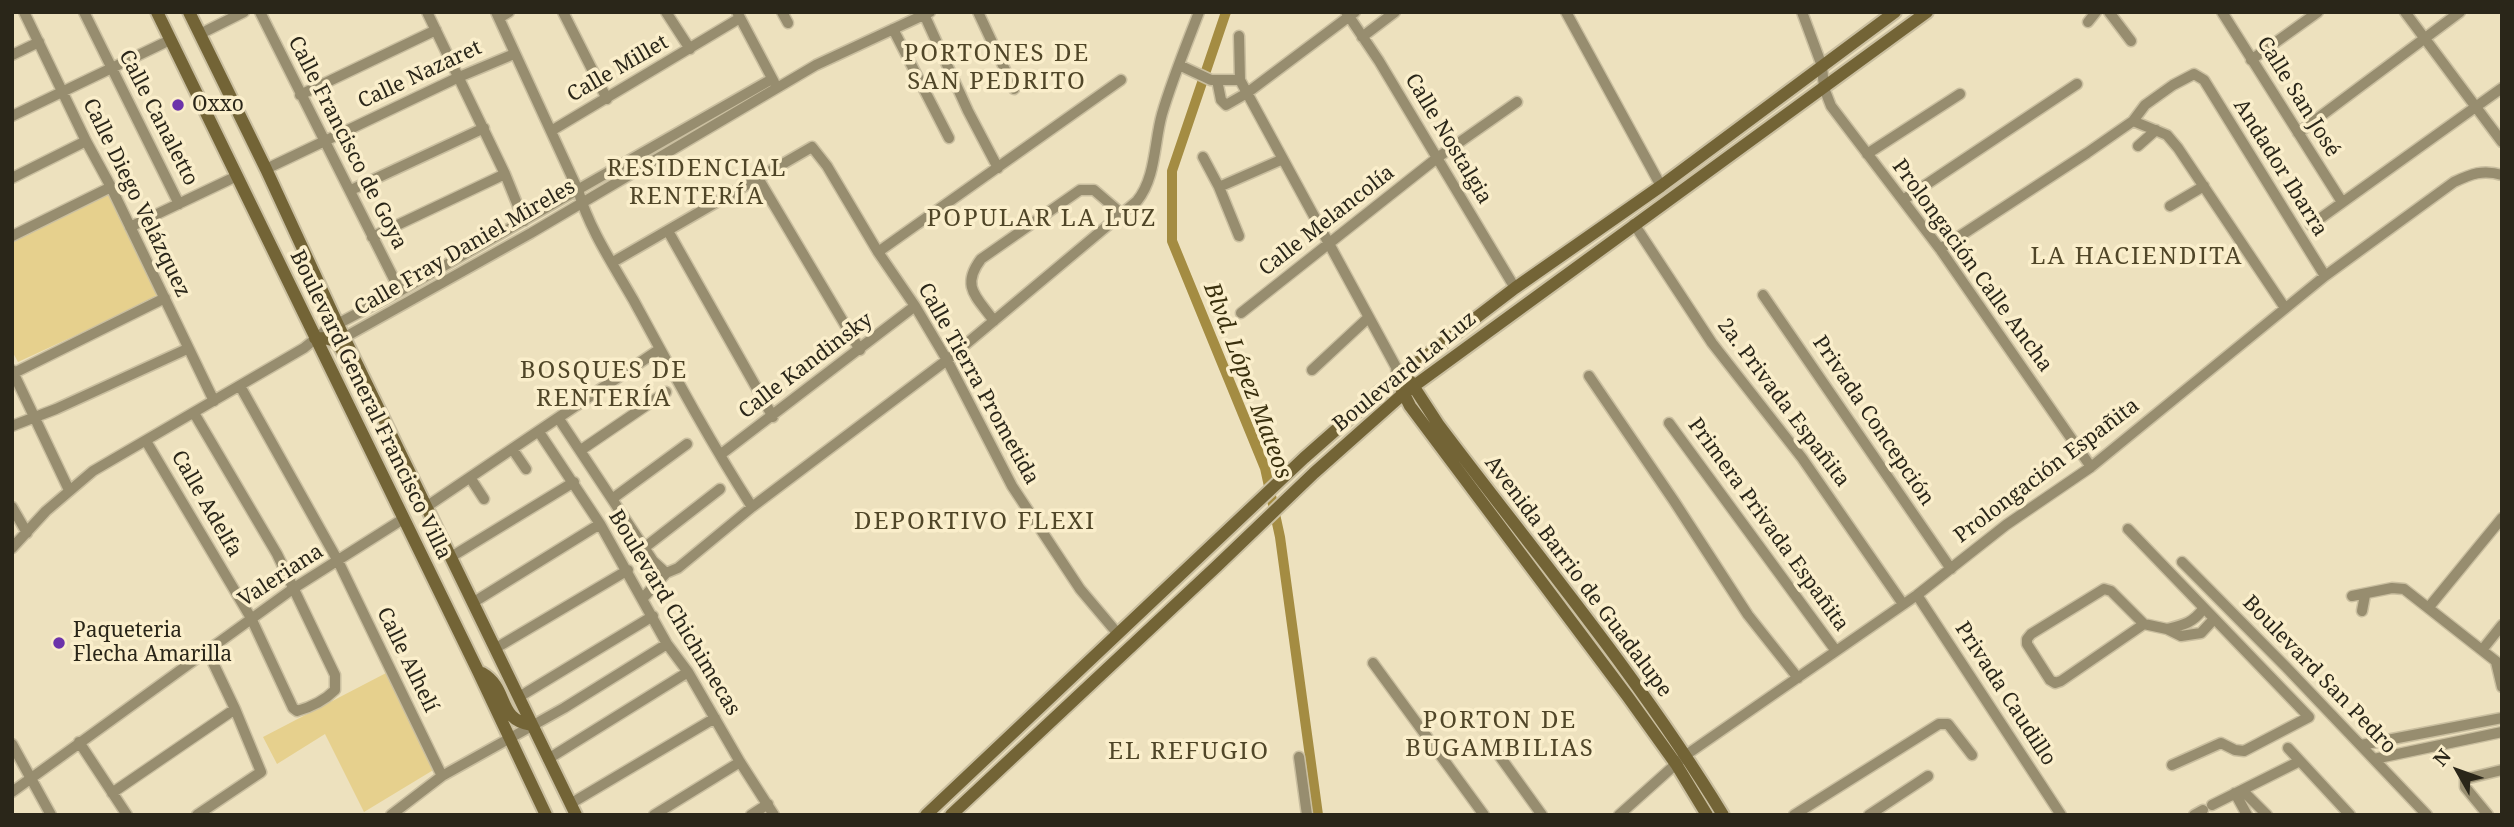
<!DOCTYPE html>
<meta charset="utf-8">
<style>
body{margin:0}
#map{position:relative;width:2514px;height:827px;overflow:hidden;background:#ede1be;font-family:"Noto Serif",serif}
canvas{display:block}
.frame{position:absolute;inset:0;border:14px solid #2a2619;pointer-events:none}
.north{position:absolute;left:2423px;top:736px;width:70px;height:70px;-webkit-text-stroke:5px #faeecb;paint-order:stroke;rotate:310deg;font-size:19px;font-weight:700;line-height:28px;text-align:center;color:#2a2619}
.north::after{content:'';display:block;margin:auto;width:24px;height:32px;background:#2a2619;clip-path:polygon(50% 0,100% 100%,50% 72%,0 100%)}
</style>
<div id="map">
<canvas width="2514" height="827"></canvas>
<div class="frame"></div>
<div class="north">N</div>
</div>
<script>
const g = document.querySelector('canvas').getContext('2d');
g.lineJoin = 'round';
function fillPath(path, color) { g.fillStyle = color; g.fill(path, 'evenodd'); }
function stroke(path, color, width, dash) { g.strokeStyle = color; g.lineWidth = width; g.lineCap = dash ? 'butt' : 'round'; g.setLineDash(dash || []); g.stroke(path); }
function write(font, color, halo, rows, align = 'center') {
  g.font = font + ' "Noto Serif",serif'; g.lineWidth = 7; g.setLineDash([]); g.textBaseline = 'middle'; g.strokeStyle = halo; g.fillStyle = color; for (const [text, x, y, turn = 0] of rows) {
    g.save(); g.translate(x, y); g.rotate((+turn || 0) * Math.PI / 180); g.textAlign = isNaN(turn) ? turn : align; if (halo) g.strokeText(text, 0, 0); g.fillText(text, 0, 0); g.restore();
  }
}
const green = new Path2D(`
 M107,192L161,296L18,362L12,351V243Z
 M388,672L435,769L364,812L325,734L277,764L263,737Z`);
const canal = new Path2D(`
 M1226,12L1172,171V241L1265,468L1280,537L1318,815`);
const street = new Path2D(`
 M24,12L86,141L111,187L214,401
 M84,12L179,204
 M260,12L400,291
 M427,12L505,174L524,221
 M496,12L578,190C589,229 614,266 634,301C672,371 709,440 752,507
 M563,12L607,99
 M666,12L690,49
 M737,12L774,82
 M782,12L788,23
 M923,12L968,111L998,168
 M978,12L1014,89
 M1346,12L1379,61L1515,288
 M1566,12L1661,186
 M1802,12L1822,66L1824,88L1831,106L1940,249L2091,467
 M2109,12L2131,41
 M2222,12L2342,202
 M2405,12L2502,142
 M499,18L509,12
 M2088,22L2096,12
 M893,29L949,138
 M200,34L244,12
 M1239,36L1240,80L1396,367L1397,377
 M1362,37L1395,12
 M12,55L39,42
 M2251,60L2318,12
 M1179,65L1211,80H1240
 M1217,80L1221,100L1226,105L1247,93L1355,12
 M300,95L436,30
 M12,116L170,40
 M2133,121L2167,135L2178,148L2285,308
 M551,131L740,18
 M2298,133L2460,12
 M2138,146L2156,130
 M1867,154L1960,94
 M1203,157L1219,187L1239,236
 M266,169L459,77L514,54
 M12,178L86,141
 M758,178L860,350
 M1219,187L1283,159
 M351,190L484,128
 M1903,200L2077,84
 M2170,206L2204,186
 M1634,224L1712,343L1802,458L1903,604
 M2311,225L2502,88
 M130,227L237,176
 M668,231L773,417
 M12,236L111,187
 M372,237L505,174
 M1940,249L2087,153L2133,121L2145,105L2173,85L2194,74L2204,80L2325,276
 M878,252L1121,80
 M613,262L812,147L827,166L878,252L915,306L947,360L1012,486L1080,589L1118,634
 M1763,295L1951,569
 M1241,313L1437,158L1517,102
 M994,321C977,297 960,287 981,259L1080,190H1094L1122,214
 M338,341L531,233L816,65L930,12
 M12,370L69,490
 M1312,370L1368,318
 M14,373L165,298
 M1589,376L1674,501L1748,615L1798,678
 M240,386L338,561L442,776
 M559,419L653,561L666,573L678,568L752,507L947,360L1137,201C1156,178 1154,142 1162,114C1172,80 1186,46 1199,12
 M1669,423L1836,651
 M12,426L56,409L187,349
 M539,432L600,524L667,644L688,672L740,762L774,815
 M146,441L251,618L293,708L297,711C311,707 325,700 335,690V675L277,554L194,413
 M513,450L526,469
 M581,450L666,392
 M720,455L915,306
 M471,479L484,499
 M612,499L687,444
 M12,507L27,533
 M426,507L660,349
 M2128,529L2309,717L2244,751L2235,750L2221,743L2172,765
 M12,548L46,511L93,471L304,348L326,330L400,291L772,79
 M644,548L720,489
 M451,557L574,482
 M2182,562L2286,667L2427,815
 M1917,595L2061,815
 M2352,596L2392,588L2404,589L2502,666
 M643,598L666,573
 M474,602L600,524
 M2429,607L2502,518
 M2362,611L2365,595
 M2144,624L2061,681L2055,683L2050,680L2027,644V639L2031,634L2104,589L2111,591L2144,624L2167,629L2181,636L2201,633L2213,620
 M2167,629C2183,625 2193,623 2203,609
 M496,648L628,570
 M2482,650L2502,625
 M2496,662L2502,687
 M1373,663L1484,815
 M519,697L653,616
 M79,742L127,815
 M12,744L51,815
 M2361,745L2502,718
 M1493,747L1542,815
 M2288,748L2350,815
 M1299,757L1307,815
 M548,759L688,672
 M2374,759L2502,732
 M2242,790L2267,815
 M12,792L294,588L403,519
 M112,793L235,709
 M2235,793L2247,815
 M570,804L715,718
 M2212,805L2300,761
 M197,815L261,772L235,709L207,650
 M391,815L442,776L564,708L667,644
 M654,815L740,762
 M751,815L768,804
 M1619,815L1686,755L1917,595L2006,525L2091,467L2325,276L2454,182C2471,174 2483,169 2502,175
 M1794,815L1939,724H1948L1972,755
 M1869,815L1928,776
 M2194,815L2203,810
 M2488,815L2465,787V779L2502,770`);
const secondary = new Path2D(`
 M157,12L478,671L546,815
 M189,12L266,169L338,325L576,815
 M315,338C342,337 340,348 351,370
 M1410,381L1438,424C1535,553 1639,677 1723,815
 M1401,388L1410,406L1628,697L1676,764L1707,815
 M482,673C510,689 496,720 532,725
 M926,815L1304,458L1380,391L1515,288L1661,186L1895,12
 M951,815L1217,566L1314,473L1403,394L1927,12`);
const markers = [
 [178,105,7,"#6c33aa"],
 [59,643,7,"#6c33aa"]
];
const streetNames = [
 ["Calle Millet",618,69,-30],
 ["Calle Nazaret",420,75,-25],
 ["Calle San José",2298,97,58],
 ["Calle Canaletto",158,118,63],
 ["Calle Nostalgia",1448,139,59],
 ["Calle Francisco de Goya",347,143,63],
 ["Andador Ibarra",2280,168,58],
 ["Calle Diego Velázquez",136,198,64],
 ["Calle Melancolía",1327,221,-38],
 ["Calle Fray Daniel Mireles",465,248,-30],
 ["Prolongación Calle Ancha",1972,266,54],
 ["Calle Kandinsky",806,366,-37],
 ["Boulevard La Luz",1405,372,-39],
 ["Calle Tierra Prometida",978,384,61],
 ["2a. Privada Españita",1783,403,53],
 ["Boulevard General Francisco Villa",370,405,64],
 ["Privada Concepción",1873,421,56],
 ["Prolongación Españita",2047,471,-37],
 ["Calle Adelfa",206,504,60],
 ["Primera Privada Españita",1768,525,54],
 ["Valeriana",281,576,-33],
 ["Avenida Barrio de Guadalupe",1578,577,53],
 ["Boulevard Chichimecas",674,613,59],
 ["Calle Alhelí",407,660,64],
 ["Boulevard San Pedro",2319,675,46],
 ["Privada Caudillo",2005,694,57]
];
const poiNames = [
 ["Oxxo",192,105],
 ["Paqueteria",73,631],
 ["Flecha Amarilla",73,655]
];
const waterNames = [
 ["Blvd. López Mateos",1247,381,69]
];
const quarterNames = [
 ["PORTONES DE",997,54],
 ["SAN PEDRITO",997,82],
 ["RESIDENCIAL",697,169],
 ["RENTERÍA",697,197],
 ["POPULAR LA LUZ",1042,219],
 ["LA HACIENDITA",2137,257],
 ["BOSQUES DE",604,371],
 ["RENTERÍA",604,399],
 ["DEPORTIVO FLEXI",975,522],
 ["PORTON DE",1500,721],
 ["BUGAMBILIAS",1500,749],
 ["EL REFUGIO",1189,752]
];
fillPath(green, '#e6d08d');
stroke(canal, '#a48c42', 10);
stroke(street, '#cabfa0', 13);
stroke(secondary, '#cabfa0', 16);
stroke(street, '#978d6f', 10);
stroke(secondary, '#736436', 12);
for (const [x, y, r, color] of markers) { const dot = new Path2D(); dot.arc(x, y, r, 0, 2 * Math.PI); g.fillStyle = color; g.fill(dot); stroke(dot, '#faeecb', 2.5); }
write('21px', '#2a2619', '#faeecb', streetNames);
write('21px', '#2a2619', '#faeecb', poiNames, 'left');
write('italic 23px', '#392f0d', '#faeecb', waterNames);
g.letterSpacing = '2px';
write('24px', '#504628', '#faeecb', quarterNames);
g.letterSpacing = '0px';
</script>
